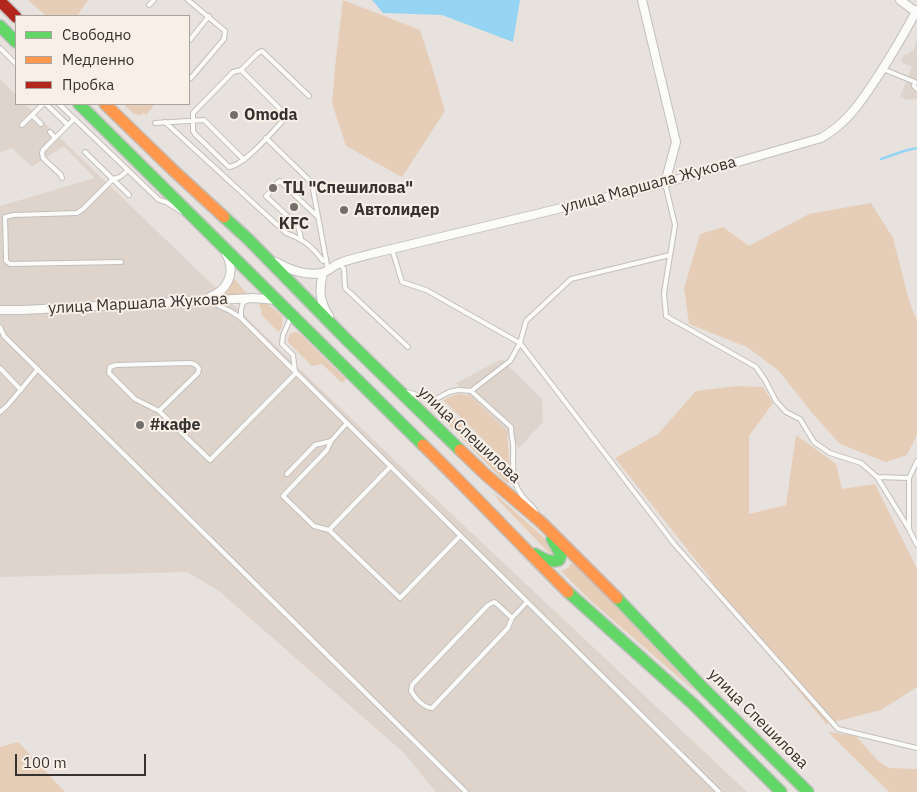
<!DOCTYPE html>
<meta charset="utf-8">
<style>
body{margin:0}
#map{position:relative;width:917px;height:792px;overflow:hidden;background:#e7e2de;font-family:"IBM Plex Sans",sans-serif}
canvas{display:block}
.legend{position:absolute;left:15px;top:15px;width:175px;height:90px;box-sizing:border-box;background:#f8efe7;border:1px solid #aaa39d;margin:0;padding:6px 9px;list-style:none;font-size:15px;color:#35322f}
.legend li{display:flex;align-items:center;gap:10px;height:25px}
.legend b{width:25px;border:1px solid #aaa39d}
.scale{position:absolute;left:15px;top:754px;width:131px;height:22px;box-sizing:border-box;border:2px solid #35322f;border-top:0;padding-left:6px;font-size:15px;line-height:18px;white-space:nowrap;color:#35322f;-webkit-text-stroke:4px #f8efe7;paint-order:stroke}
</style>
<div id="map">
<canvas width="917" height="792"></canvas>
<ul class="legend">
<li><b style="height:6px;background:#63d668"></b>Свободно</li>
<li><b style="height:6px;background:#ff974d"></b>Медленно</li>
<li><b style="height:6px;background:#b3261e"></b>Пробка</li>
</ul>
<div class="scale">100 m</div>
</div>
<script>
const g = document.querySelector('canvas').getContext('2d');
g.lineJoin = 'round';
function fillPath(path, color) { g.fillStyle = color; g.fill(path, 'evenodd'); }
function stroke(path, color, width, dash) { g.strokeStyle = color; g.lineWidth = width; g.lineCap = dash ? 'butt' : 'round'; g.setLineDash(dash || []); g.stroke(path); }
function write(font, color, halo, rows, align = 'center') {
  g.font = font + ' "IBM Plex Sans",sans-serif'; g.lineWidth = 4; g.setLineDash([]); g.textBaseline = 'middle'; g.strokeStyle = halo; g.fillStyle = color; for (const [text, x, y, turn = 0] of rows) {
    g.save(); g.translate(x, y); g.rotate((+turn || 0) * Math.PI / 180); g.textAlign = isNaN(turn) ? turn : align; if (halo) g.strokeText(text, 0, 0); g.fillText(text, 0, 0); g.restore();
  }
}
const built = new Path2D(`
 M917,40V99L908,100L900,97L912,67L901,62L904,54L908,55L910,51H913Z
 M0,79L16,95V104H25L409,474L747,792H436L404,753L219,591L187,572L0,577V206L95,178L64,146L32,167L12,148L0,152Z
 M502,359L542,399L543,422L519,448L456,383Z`);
const green = new Path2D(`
 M28,0H88L77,16H46Z
 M343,0L420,30L433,70L445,111L402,177L346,146L332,103L336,57Z
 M123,104H155L146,115L144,113L140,115L134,114Z
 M871,203L893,238L910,304L917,320V435L907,455L886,462L840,444L812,413L779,371L747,347L689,324L684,288L700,234L723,227L749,246L809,214Z
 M234,278L247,294L220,296L227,290Z
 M258,302L268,304L282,316C283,322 283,329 278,332L261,314L262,311Z
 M295,332L298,333L300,334L346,379L342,383L322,364L312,366L288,342V339L290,334Z
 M737,386L763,387L773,403L749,436V514L786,505L796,435L836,464L842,489L875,484L917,569V687L881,710L826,724L730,608L706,573L615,458L658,434L696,391Z
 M461,394L470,396L507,432L510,466L443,400L455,395Z
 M438,402L506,468L504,471L511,478V481L509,483H507L497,474L430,406Z
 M494,493L541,535L553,549V552L549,553L546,550L499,501Z
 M573,561L600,587L698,694L591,601L561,571L568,568Z
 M828,732L856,736L878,761L889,768L917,769V792H889Z
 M18,742L65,792H0V747Z`);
const water = new Path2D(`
 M372,0H520L513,42L442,15L383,13Z`);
const stream = new Path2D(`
 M881,159L904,151L917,148`);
const lane = new Path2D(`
 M188,0L225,31L224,39L191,78L189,79
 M149,5L154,0
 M189,41L209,16
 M0,48L16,64
 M883,69L915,82L914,86L917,89
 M241,70L287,116C275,129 245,165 229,167L195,134L193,131V113L233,72Z
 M241,70L258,53L262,51L309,96
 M46,104L68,125
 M59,104L159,200L166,202L182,212
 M32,115L41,124
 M165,122L286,233C304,240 311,245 323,261
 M155,123L204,120L244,160
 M22,125L43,104
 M50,132L55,138
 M266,138L308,179L312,184L328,270
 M85,152L129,195
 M62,178L61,175L43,158L42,153L43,150L74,119
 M277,183L280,181L318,217
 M665,183L675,225L664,293L666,316L756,367L765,380L776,401L786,412L800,419L814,442L830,453L861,463L877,477L909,529
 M269,193L266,196L298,226L301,238
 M392,249L402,282L426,290L520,343L675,545L838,729L917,748
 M121,262L10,264L6,261V257L5,217L14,215L77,213L83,209L113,179L120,177L128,170
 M339,263L344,269L345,288L408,347
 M213,303L230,311L241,318L719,792
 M291,317L283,335L282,344L293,355L295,371
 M241,318V310L243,302L247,301
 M0,327L4,336L466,792
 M189,363C194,363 197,365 199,369L198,373L159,411L135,399L109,373L110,367L116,365Z
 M0,368L21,390
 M471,391L510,361L520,343L526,321L571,279L670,255
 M407,392L417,395L436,399L449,392L458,390L471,391L511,427C511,433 512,438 513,443C514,460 510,480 521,494C525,501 533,505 536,512
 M159,411L210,460L296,373
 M0,412L7,406L38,369
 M917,461L909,478V529L917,545
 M391,466L329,530L400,598L460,536
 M287,474L315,445L331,441L347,423
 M877,477L909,478
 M329,530L314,526L283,496L327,450L331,441
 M512,618L508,628L432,708C424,708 415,698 411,691L412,685L488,605L494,602L497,604L512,618L527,602`);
const street = new Path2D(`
 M642,0L676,142L665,183
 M900,0L916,12
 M276,262C289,270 307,276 322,273C329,271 334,265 340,263C350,259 361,257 371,254L665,183L821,138C848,123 863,99 880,73C893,53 905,32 917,10
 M323,273C319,289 319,301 329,316
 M208,298C227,291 237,273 226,254
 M0,310H23L253,298L276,300`);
const fast = new Path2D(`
 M0,26L16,42
 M79,104C194,217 308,331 423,445
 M224,217L248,239L347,340L460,450
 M535,554C543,559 550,563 559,560L561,555L552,539
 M568,592L693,704L781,792
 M617,598L704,689L808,792`);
const slow = new Path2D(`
 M105,104L173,170L224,217
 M423,445C472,493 519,543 568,592
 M460,450L486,475L542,523L617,598`);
const jam = new Path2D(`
 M0,1L16,17`);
const markers = [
 [234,115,5,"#73706c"],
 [273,188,5,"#73706c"],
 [294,207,5,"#73706c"],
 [344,210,5,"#73706c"],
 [140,425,5,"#73706c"]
];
const poiNames = [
 ["Omoda",244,115],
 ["ТЦ \"Спешилова\"",283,188],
 ["Автолидер",354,210],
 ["KFC",294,224,"center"],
 ["#кафе",150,425]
];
const streetNames = [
 ["улица Маршала Жукова",649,185,-15],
 ["улица Маршала Жукова",138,304,-3],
 ["улица Спешилова",469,435,43],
 ["улица Спешилова",758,719,45]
];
fillPath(built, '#ded4cb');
fillPath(green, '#e6cdb7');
fillPath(water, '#95d4f3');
stroke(stream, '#95d4f3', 2.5);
stroke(lane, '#c3bfbc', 6);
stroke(street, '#c3bfbc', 10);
stroke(fast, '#c2c0be', 14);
stroke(slow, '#c2c0be', 14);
stroke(jam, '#c2c0be', 14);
stroke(lane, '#fbfbfa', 4);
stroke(street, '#fbfbfa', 8);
stroke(fast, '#63d668', 11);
stroke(slow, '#ff974d', 11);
stroke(jam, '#b3261e', 11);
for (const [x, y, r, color] of markers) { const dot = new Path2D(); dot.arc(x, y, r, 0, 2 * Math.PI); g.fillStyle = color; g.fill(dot); stroke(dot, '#f8efe7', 2); }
write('bold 16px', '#35322f', '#f8efe7', poiNames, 'left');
write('16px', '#35322f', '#f8efe7', streetNames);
</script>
